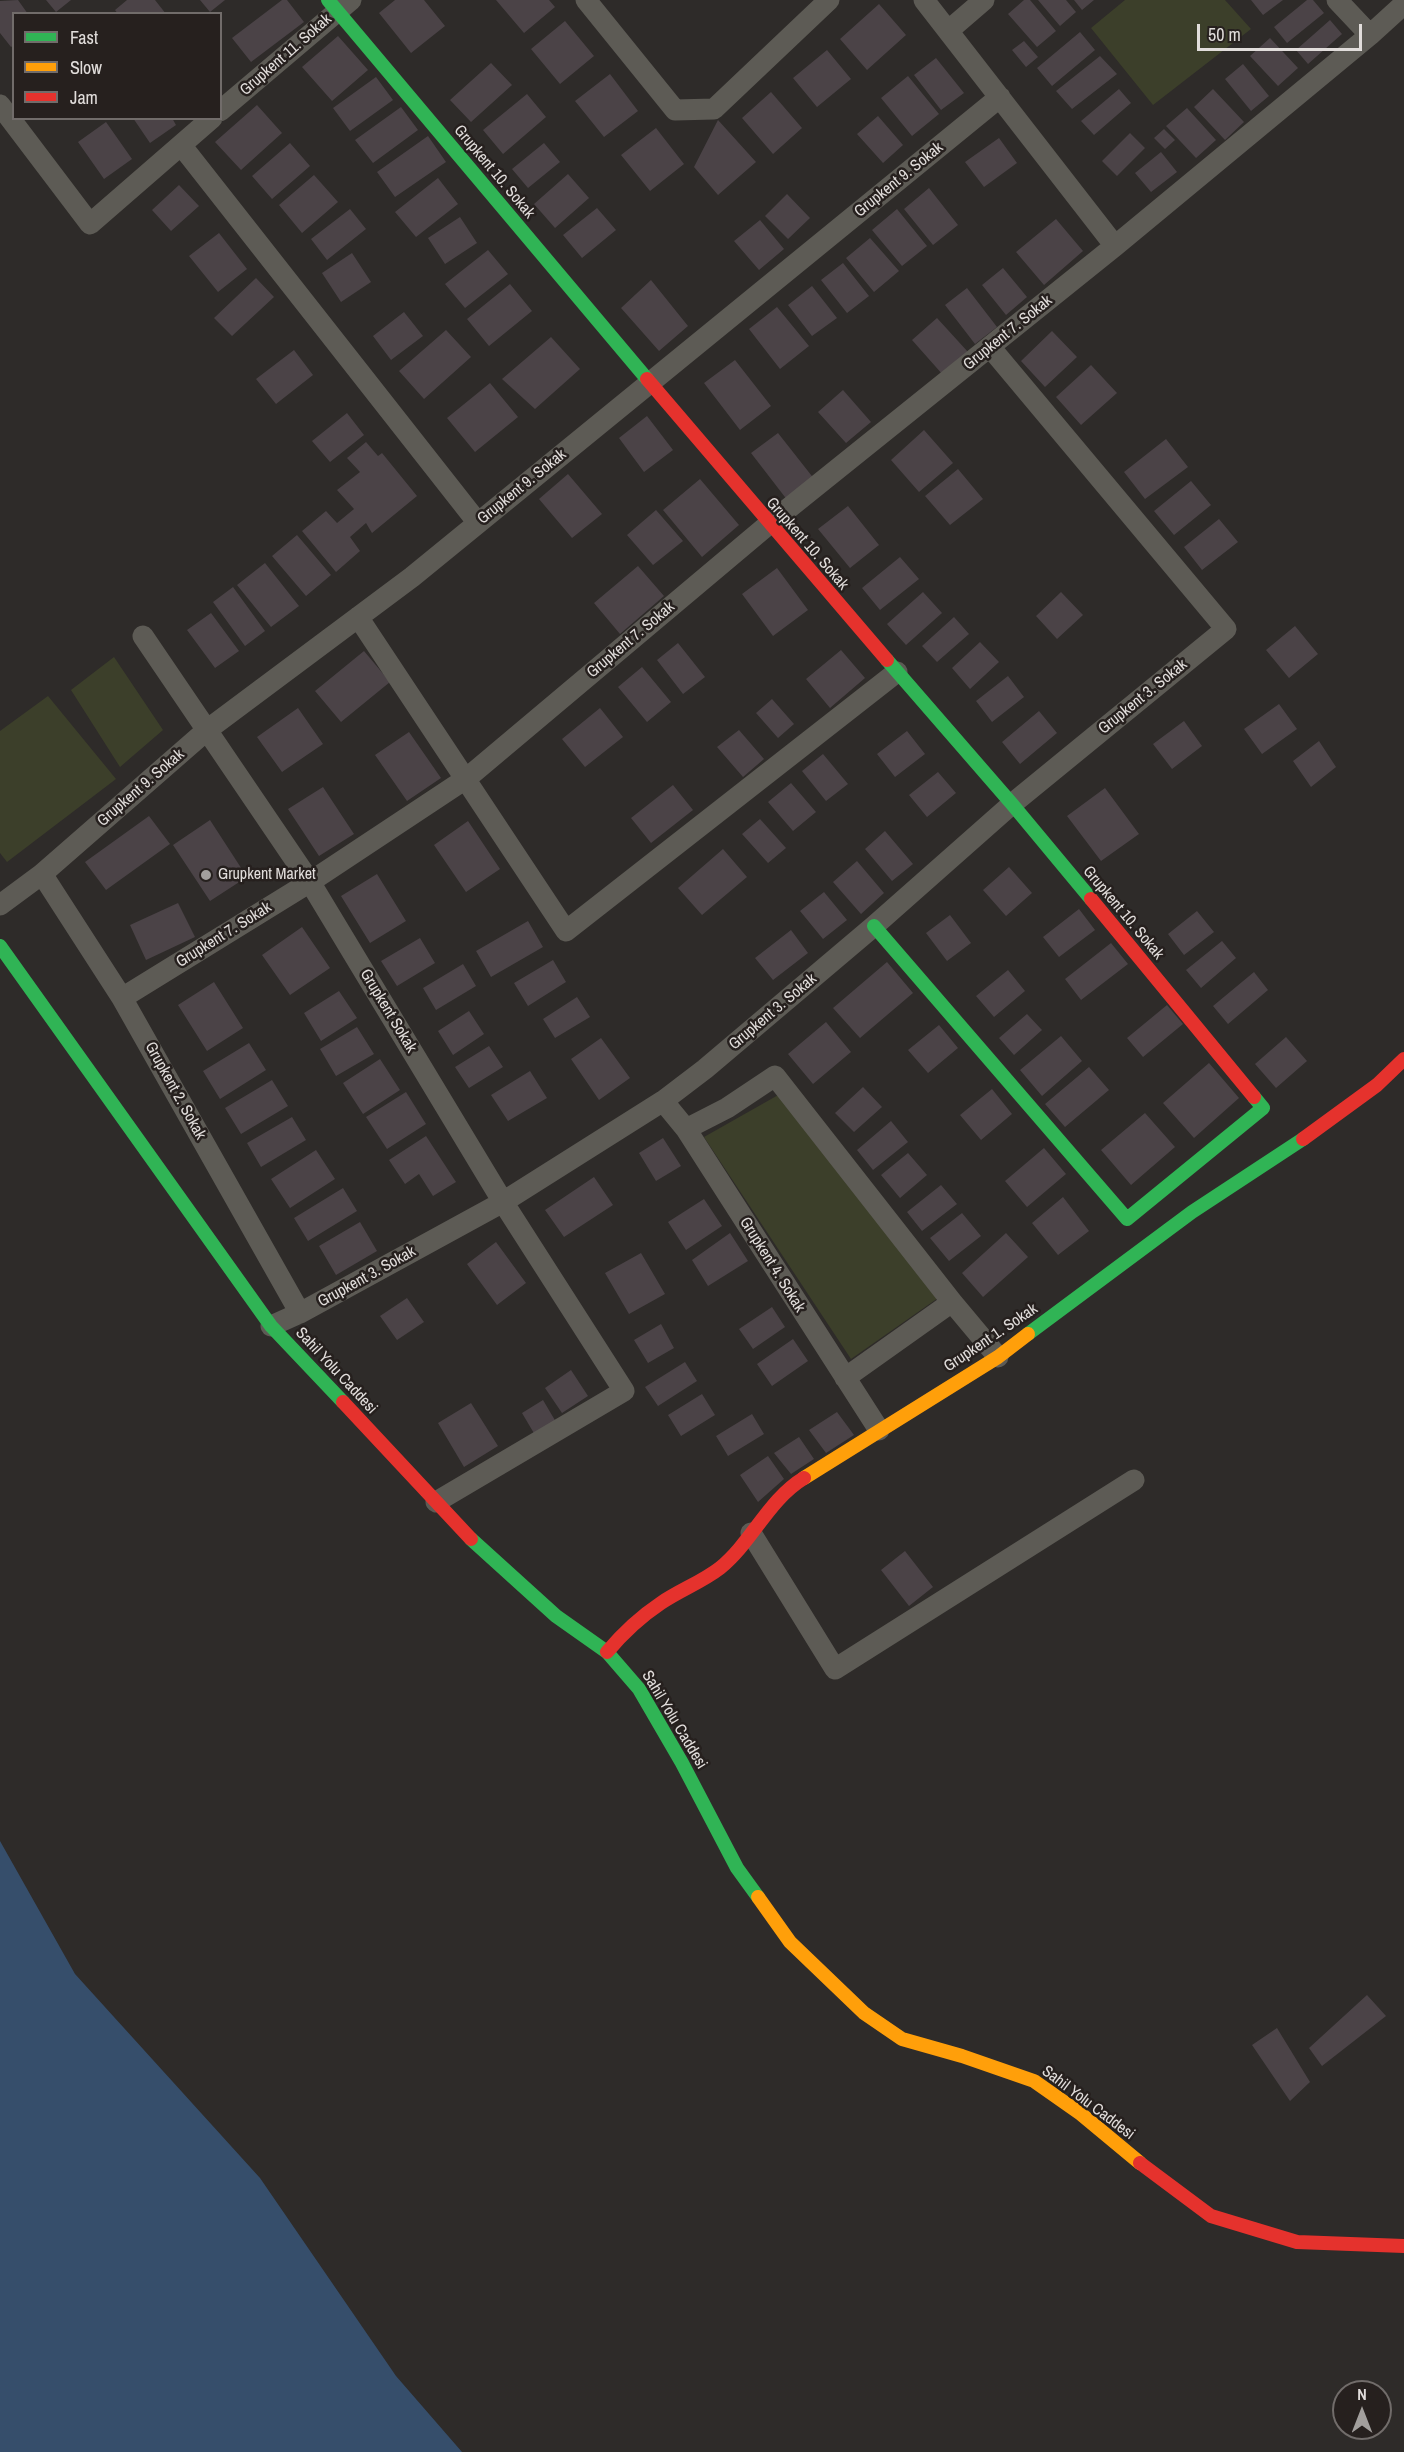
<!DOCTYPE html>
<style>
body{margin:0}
#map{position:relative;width:1404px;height:2452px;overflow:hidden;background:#2e2b29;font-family:"Archivo Narrow",sans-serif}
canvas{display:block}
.legend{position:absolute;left:12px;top:12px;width:210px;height:108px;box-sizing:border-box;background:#26201e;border:2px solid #716c6a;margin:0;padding:8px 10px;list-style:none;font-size:18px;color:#e1dddb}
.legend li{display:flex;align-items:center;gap:12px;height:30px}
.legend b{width:30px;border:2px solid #716c6a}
.north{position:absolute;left:1332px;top:2380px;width:60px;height:60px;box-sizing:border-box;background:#26201e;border:2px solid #716c6a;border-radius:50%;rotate:0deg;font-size:16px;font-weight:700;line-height:24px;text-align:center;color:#e1dddb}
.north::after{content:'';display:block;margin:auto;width:21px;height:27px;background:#a29f9d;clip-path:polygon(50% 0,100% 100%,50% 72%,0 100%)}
.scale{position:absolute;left:1197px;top:24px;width:165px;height:27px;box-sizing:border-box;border:3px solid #e1dddb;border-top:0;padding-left:8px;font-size:18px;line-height:21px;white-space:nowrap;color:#e1dddb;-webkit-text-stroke:4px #26201e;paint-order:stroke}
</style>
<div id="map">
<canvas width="1404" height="2452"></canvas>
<ul class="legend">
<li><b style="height:8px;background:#30b455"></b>Fast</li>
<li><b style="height:8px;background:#ff9f0a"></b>Slow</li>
<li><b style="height:8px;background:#e5322d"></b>Jam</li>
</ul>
<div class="north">N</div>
<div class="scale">50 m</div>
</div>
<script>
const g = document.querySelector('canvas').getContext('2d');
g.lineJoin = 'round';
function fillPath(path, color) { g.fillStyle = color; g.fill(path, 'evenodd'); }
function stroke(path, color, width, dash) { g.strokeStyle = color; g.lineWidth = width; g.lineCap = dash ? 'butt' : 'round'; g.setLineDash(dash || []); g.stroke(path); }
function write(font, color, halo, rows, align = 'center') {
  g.font = font + ' "Archivo Narrow",sans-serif'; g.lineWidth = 5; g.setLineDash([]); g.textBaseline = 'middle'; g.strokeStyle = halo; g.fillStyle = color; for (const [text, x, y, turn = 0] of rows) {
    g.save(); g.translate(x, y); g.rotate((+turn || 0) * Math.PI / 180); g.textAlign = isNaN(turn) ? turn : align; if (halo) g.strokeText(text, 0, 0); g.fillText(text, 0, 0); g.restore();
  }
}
const green = new Path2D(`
 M1125,0H1225L1251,29L1153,105L1091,28Z
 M114,657L163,730L120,767L71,690Z
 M48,696L116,779L7,862L0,853V731Z
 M780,1094L938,1298L851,1359L704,1137Z`);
const water = new Path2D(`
 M0,1841L75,1974L260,2178L396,2376L462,2452H0Z`);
const building = new Path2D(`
 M18,0L28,14H14V45L11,47L0,33V1Z
 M46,0H71L56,12Z
 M127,0H155L166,14H118L115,10Z
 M200,0H225L210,12Z
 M282,0H287L304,22L251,62L232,38Z
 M395,0H424L445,26L411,53L379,13Z
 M496,0H549L555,7L524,33Z
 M1024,0H1030L1056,31L1037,47L1008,14Z
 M1038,0H1066L1076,12L1060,26Z
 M1074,0H1094L1082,10Z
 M1251,0H1283L1263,15Z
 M1307,0H1313L1324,13L1287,43L1274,27Z
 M879,4L906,35L867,70L840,39Z
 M1330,20L1342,34L1308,64L1296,50Z
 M565,21L594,56L560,84L531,49Z
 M1080,32L1095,50L1052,86L1037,68Z
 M338,36L368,70L332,101L302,67Z
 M1270,38L1298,68L1278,86L1250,56Z
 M1024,41L1038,57L1026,67L1012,50Z
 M827,50L851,79L817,107L793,78Z
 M1100,56L1117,74L1072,109L1056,91Z
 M936,58L964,93L941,110L914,75Z
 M491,63L512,85L471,122L450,100Z
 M1243,64L1269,96L1251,111L1225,79Z
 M610,74L638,111L604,137L575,101Z
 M908,76L939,114L912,136L881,98Z
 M376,77L393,100L350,131L333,108Z
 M1119,89L1131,103L1094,135L1081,121Z
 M1213,89L1244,122L1225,140L1194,107Z
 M771,92L802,128L773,154L742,118Z
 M527,94L546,117L503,154L483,130Z
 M257,105L282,133L241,170L215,142Z
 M401,107L418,130L373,163L355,140Z
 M1187,108L1216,140L1196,158L1166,126Z
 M878,116L903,145L883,163L857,134Z
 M133,118H172L176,125L150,143Z
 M718,120L756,162L718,195L694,167Z
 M106,122L132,159L104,179L78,142Z
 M656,128L684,164L650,191L621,155Z
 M1164,129L1175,140L1165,149L1154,138Z
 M1130,133L1145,148L1117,176L1102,161Z
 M428,136L446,162L395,197L377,172Z
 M999,138L1017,163L984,187L965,162Z
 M290,143L310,166L272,199L252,176Z
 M544,143L560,162L528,188L512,169Z
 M1161,152L1177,172L1151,192L1135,173Z
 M568,174L589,198L555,228L534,204Z
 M314,175L338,202L302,233L279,205Z
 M438,178L458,204L416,237L395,212Z
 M179,185L199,206L171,231L152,210Z
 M929,188L958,225L933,245L904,209Z
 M787,194L810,218L788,239L765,216Z
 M597,208L616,230L582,258L563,235Z
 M350,209L366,229L327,260L311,239Z
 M897,209L927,246L902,266L872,230Z
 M460,217L477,243L445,264L428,238Z
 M1056,219L1083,251L1044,285L1016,252Z
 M760,220L784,249L759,270L734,241Z
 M219,233L247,269L218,292L189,256Z
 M870,238L899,271L874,292L846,258Z
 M488,250L508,274L465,308L445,284Z
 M352,253L371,282L341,302L322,273Z
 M843,263L869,296L847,313L821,280Z
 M1003,268L1027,297L1006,315L982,285Z
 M256,278L274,297L232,336L214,318Z
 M651,280L688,326L659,351L621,308Z
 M510,284L532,311L489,346L467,319Z
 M812,286L837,318L812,336L788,305Z
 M967,288L997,327L975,344L945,305Z
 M777,307L809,346L780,369L749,329Z
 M404,312L423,336L391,360L373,336Z
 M937,318L968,352L943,375L912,340Z
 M446,330L471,357L424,399L399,371Z
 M1052,331L1077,357L1045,387L1021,361Z
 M551,337L580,369L535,409L502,379Z
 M294,350L313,375L276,404L256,379Z
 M735,360L771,406L740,430L704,383Z
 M1091,365L1117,393L1081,425L1056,397Z
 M490,383L518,417L475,452L447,418Z
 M843,390L871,422L846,443L818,412Z
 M347,413L364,435L330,462L312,441Z
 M647,416L673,450L644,472L619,438Z
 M924,430L953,463L919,492L891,460Z
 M778,433L815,480L788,501L751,453Z
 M1166,439L1188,467L1145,499L1124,472Z
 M366,442L378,456L382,453L417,496L372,533L366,523L350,537L360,551L336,572L302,531L326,511L337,523L354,509L337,490L360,472L347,458Z
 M958,469L983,499L950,525L925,496Z
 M568,474L602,514L572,538L539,499Z
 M700,479L739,525L702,557L663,510Z
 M1191,481L1211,505L1174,535L1154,511Z
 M848,506L879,545L850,568L818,529Z
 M656,510L683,541L653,565L627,535Z
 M1219,519L1238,542L1202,570L1184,547Z
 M297,535L331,575L306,596L272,556Z
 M900,557L919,579L880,610L862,588Z
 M265,563L299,606L271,627L237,585Z
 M638,566L664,596L620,634L594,603Z
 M777,568L808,610L773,636L742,594Z
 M233,587L265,631L245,646L213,602Z
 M923,592L942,613L906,645L887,624Z
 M1061,592L1083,615L1057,639L1036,616Z
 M211,613L239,651L215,668L187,630Z
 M954,617L969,634L937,662L922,646Z
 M1295,626L1318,654L1289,678L1266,650Z
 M980,642L999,662L970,689L952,668Z
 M678,643L705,677L683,694L657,660Z
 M841,650L865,678L830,708L806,679Z
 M364,651L390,682L341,722L315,691Z
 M642,667L671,702L647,722L618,687Z
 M1008,676L1024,697L992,722L976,701Z
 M772,699L794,724L778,738L756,713Z
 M1279,704L1297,729L1262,754L1244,729Z
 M298,708L323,744L282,772L257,737Z
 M600,708L623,737L585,767L562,739Z
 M1039,711L1057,733L1020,764L1002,742Z
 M1184,721L1202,746L1172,769L1153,744Z
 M739,730L764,759L743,777L717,747Z
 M907,731L925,754L895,777L877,754Z
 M409,732L441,778L407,801L375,755Z
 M1319,741L1336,767L1311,787L1293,761Z
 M823,754L848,784L826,801L802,771Z
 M938,772L956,793L927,817L909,795Z
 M791,783L816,812L793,831L768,802Z
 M673,785L693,810L651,843L631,818Z
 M323,787L354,834L319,856L288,809Z
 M1105,788L1139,834L1101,861L1067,816Z
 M149,816L170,844L106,890L85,862Z
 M760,819L786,848L768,863L742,834Z
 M210,820L247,877L210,901L173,845Z
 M468,821L500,869L466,892L434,845Z
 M885,831L913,864L892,881L865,849Z
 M723,849L747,877L702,915L678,888Z
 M857,861L884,893L861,914L833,882Z
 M1009,867L1032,893L1006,916L983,890Z
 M377,874L406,921L370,943L341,896Z
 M824,892L847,920L823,939L800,911Z
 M178,903L195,937L146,960L130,925Z
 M1079,909L1095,930L1059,957L1043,937Z
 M1197,911L1214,932L1184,955L1168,934Z
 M950,915L971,943L947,961L926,933Z
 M528,921L543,947L491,977L476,951Z
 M302,927L330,968L290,995L262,955Z
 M791,930L808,953L773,980L755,958Z
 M420,938L435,963L397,986L381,961Z
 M1222,941L1236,958L1201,988L1186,970Z
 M1111,943L1128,964L1081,1000L1065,979Z
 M553,960L566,982L528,1006L514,983Z
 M887,962L913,993L860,1038L833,1008Z
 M463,964L476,986L436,1010L423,988Z
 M1008,970L1025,991L994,1017L976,996Z
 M1254,972L1268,990L1228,1024L1213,1006Z
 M214,982L243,1028L207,1051L178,1005Z
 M339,991L357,1018L321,1041L304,1013Z
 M577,997L590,1017L555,1038L543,1019Z
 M1167,1005L1183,1024L1143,1057L1127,1038Z
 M469,1011L484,1034L453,1055L438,1031Z
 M1027,1014L1042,1030L1014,1055L999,1038Z
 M826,1022L851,1052L813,1084L788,1054Z
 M939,1025L958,1048L928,1073L908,1050Z
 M357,1027L374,1054L336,1076L320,1049Z
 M1061,1036L1082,1061L1042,1096L1020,1070Z
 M1286,1037L1307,1061L1276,1088L1255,1064Z
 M601,1038L630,1078L599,1100L571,1059Z
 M249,1043L266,1070L220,1099L203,1071Z
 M489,1046L503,1067L469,1088L455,1067Z
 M380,1059L400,1090L363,1114L343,1083Z
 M1209,1063L1239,1098L1194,1138L1163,1103Z
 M1089,1067L1109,1090L1065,1127L1045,1104Z
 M530,1071L547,1098L508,1121L491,1095Z
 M272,1080L288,1106L241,1134L225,1108Z
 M863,1087L882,1107L854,1132L835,1113Z
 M992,1089L1012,1114L981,1140L960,1115Z
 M406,1092L426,1124L387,1149L366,1117Z
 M1145,1113L1175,1147L1131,1185L1101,1150Z
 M292,1117L306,1140L261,1167L247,1143Z
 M891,1121L908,1142L873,1170L857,1150Z
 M426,1136L456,1182L433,1196L419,1174L405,1184L389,1160Z
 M663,1138L681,1166L656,1181L639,1153Z
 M1044,1148L1066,1174L1027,1207L1005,1181Z
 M316,1150L335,1179L290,1208L271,1179Z
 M908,1153L927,1175L900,1198L881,1175Z
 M594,1177L613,1205L564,1237L545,1210Z
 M941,1185L957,1204L922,1231L907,1212Z
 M343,1188L357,1211L308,1241L294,1218Z
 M1063,1197L1089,1231L1058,1255L1032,1223Z
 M704,1199L722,1226L686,1250L668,1222Z
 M962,1213L981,1236L949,1261L930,1238Z
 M360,1222L377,1251L336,1275L319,1246Z
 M730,1233L748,1261L708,1286L692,1260Z
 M1006,1233L1028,1257L983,1297L962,1273Z
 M496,1242L526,1283L497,1305L467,1264Z
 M641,1253L665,1294L629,1314L605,1273Z
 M407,1298L424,1322L397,1340L380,1316Z
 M772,1307L785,1327L753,1349L739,1329Z
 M661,1324L674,1348L648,1363L634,1340Z
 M793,1339L808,1361L772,1386L757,1364Z
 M685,1362L697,1381L658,1406L645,1387Z
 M571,1370L588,1396L562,1413L545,1388Z
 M702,1394L715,1415L681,1436L668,1415Z
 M543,1400L556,1422L535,1435L522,1413Z
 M471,1403L498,1446L464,1467L438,1423Z
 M837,1412L854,1435L826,1453L809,1430Z
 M752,1414L764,1434L728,1456L716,1436Z
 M799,1437L814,1459L791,1474L774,1453Z
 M768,1456L784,1479L758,1502L740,1475Z
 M905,1551L933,1587L909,1606L881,1570Z
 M1367,1995L1386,2016L1322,2066L1309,2048Z
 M1277,2028L1310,2082L1290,2101L1252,2045Z`);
const street = new Path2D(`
 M586,0L675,110L714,109L829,0
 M924,0L1115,246
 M948,31L984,0
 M1370,35L1404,4
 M0,105L90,224L212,118
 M220,111L351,0
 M181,145L478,523
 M358,617L566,931L897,672
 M143,636L310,882L503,1202L624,1391L436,1502
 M42,874L122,998L300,1313
 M0,905L42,874L207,730L412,577L1000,97
 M122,998L310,882L467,778L769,524L1115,246L1370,35L1337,0
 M663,1101L686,1129L879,1430
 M686,1129L727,1108L775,1076L952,1302L845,1378
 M952,1302L998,1357
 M271,1326L300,1313L503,1202L663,1101L705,1069L874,926L1012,804L1226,629L990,347
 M751,1533L835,1669L1134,1480`);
const fast = new Path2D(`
 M328,0L647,379
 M887,660L1012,804L1091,899
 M874,926L1127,1219L1263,1108L1254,1097
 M0,946L271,1326L343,1402
 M1028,1334L1192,1212L1303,1139
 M471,1539L556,1616L607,1652L639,1689L682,1763L737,1868L758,1897`);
const slow = new Path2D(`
 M804,1478L998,1357L1028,1334
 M758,1897L790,1942L864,2013L902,2039L962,2056L1034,2081L1081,2114L1140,2163`);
const jam = new Path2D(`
 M647,379L887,660
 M1091,899L1254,1097
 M1303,1139L1377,1085L1404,1059
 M343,1402L471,1539
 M607,1652C623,1633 640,1617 661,1603C680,1590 702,1582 720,1568C752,1542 768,1500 804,1478
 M1140,2163L1211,2216L1297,2242L1404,2246`);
const markers = [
 [206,875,6,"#a29f9d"]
];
const streetNames = [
 ["Grupkent 11. Sokak",286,55,-41],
 ["Grupkent 10. Sokak",494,172,50],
 ["Grupkent 9. Sokak",899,180,-39],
 ["Grupkent 7. Sokak",1008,333,-39],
 ["Grupkent 9. Sokak",522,487,-39],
 ["Grupkent 10. Sokak",807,544,49],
 ["Grupkent 7. Sokak",631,640,-40],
 ["Grupkent 3. Sokak",1143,697,-39],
 ["Grupkent 9. Sokak",141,788,-41],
 ["Grupkent 10. Sokak",1123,913,50],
 ["Grupkent 7. Sokak",224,935,-32],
 ["Grupkent Sokak",388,1011,59],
 ["Grupkent 3. Sokak",773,1012,-40],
 ["Grupkent 2. Sokak",175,1091,61],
 ["Grupkent 4. Sokak",772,1265,58],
 ["Grupkent 3. Sokak",367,1277,-29],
 ["Grupkent 1. Sokak",991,1338,-34],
 ["Sahil Yolu Caddesi",336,1371,47],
 ["Sahil Yolu Caddesi",674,1720,59],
 ["Sahil Yolu Caddesi",1088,2103,37]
];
const poiNames = [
 ["Grupkent Market",218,875]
];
fillPath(green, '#3c3f2a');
fillPath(water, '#364e6b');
fillPath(building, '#4b4347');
stroke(street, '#5d5b55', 21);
stroke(fast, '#30b455', 14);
stroke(slow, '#ff9f0a', 14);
stroke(jam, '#e5322d', 14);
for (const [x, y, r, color] of markers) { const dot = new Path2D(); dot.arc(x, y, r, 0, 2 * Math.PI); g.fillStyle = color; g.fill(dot); stroke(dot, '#26201e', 2); }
write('16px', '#e1dddb', '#26201e', streetNames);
write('16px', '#e1dddb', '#26201e', poiNames, 'left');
</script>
